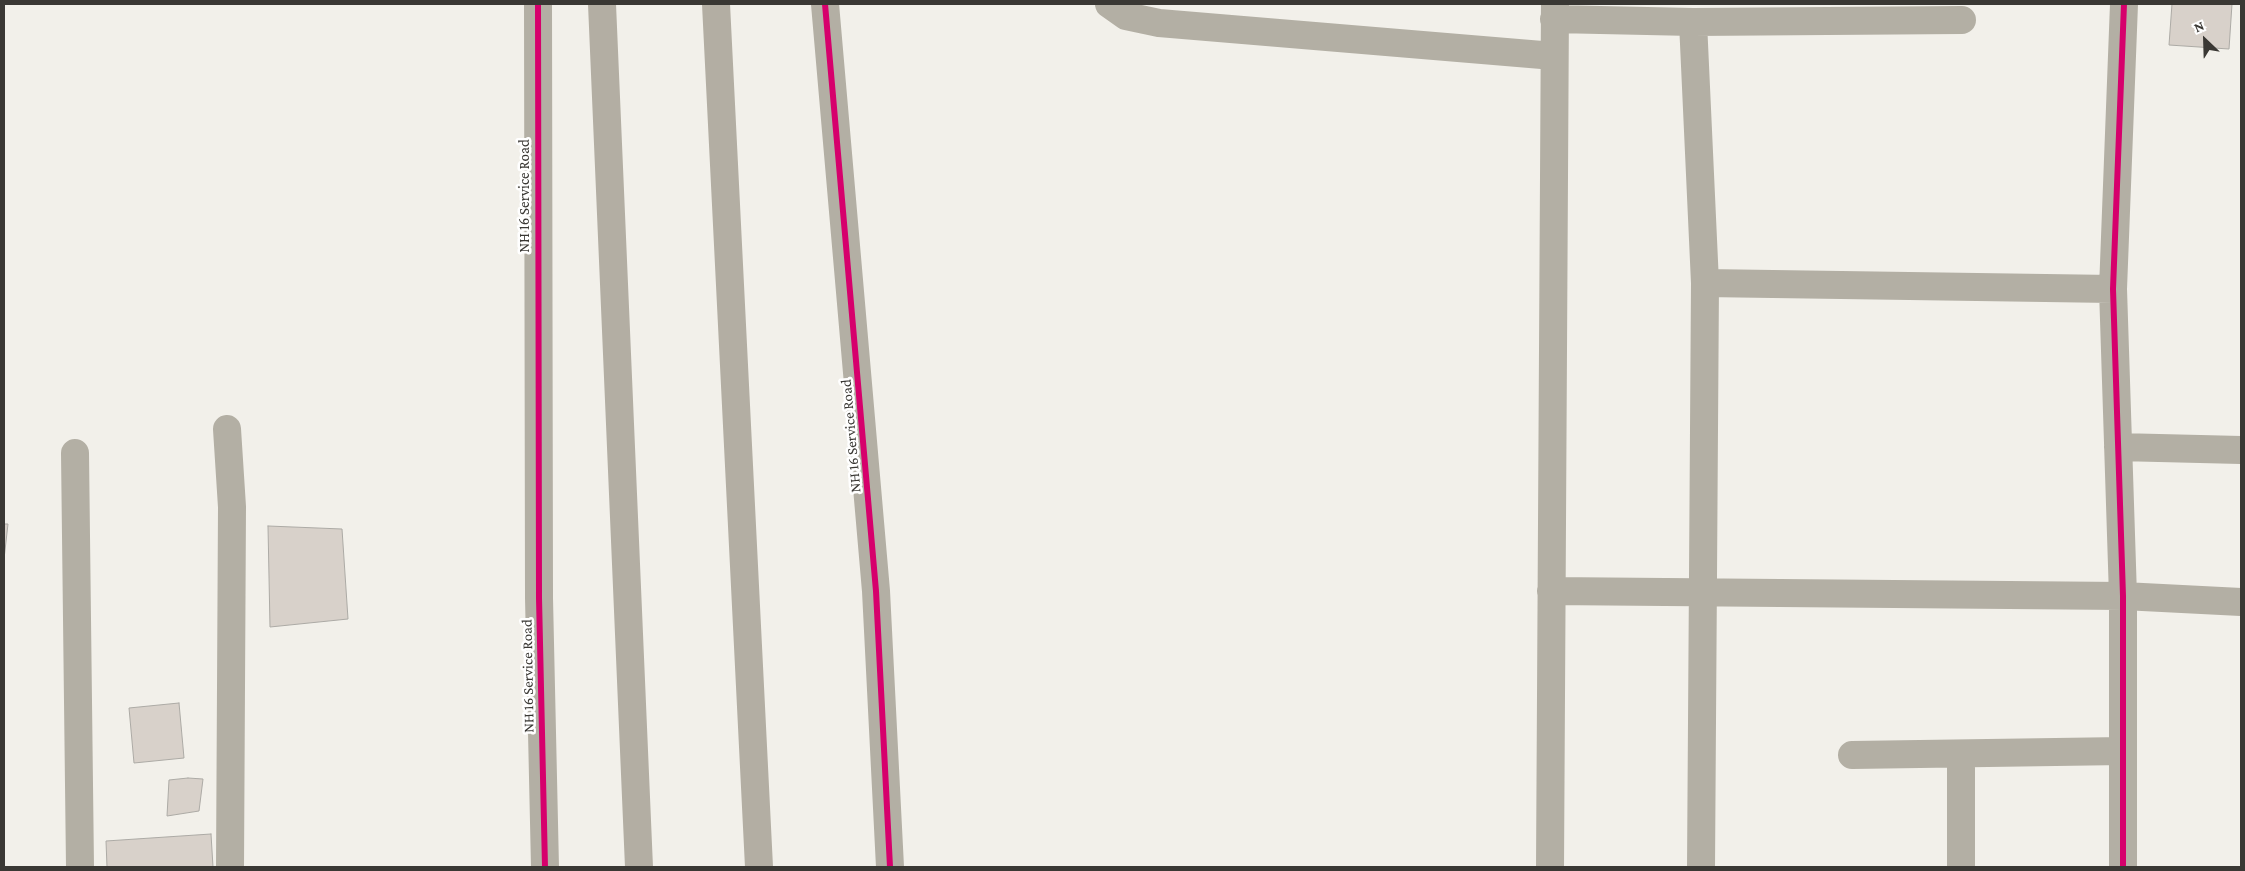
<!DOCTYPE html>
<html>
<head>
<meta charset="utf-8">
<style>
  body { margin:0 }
  #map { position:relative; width:2245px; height:871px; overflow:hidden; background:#f2f0ea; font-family:"Crimson Pro",serif }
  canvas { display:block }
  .frame { position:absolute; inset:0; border:5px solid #3a3834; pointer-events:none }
  .north { position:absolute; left:2180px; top:15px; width:50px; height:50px; -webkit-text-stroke:4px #fff; paint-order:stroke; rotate:336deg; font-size:14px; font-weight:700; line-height:20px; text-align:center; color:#3a3834 }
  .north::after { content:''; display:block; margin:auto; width:18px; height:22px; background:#3a3834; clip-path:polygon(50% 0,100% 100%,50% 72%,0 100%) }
</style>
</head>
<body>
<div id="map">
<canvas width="2245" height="871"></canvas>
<div class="frame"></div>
<div class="north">N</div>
</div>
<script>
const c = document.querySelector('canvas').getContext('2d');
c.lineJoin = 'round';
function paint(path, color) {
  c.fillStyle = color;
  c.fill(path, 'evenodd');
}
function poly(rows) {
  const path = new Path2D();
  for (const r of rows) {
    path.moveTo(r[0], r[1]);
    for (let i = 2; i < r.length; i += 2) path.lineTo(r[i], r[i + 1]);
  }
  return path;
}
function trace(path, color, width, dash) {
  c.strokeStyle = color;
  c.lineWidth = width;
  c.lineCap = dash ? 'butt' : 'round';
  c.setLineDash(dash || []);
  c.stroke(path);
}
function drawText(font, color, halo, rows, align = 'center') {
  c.font = font + ' "Crimson Pro",serif';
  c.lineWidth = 5;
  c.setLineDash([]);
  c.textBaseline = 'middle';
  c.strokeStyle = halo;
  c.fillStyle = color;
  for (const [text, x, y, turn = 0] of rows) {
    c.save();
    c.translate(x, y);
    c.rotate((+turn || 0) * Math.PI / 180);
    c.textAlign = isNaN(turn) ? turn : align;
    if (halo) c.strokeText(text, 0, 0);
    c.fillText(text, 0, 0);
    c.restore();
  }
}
const building = poly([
  [2172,4,2232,4,2229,49,2169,45,2172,4],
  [4,524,8,524,4,559,4,524],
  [268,526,342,529,348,619,270,627,268,526],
  [179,703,184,758,134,763,129,708,179,703],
  [188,778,203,779,199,811,167,816,169,780,188,778],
  [211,834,213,867,107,867,106,841,211,834]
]);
const minor = poly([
  [1109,4,1126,16,1159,23,1554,56],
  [1554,19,1693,22,1962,20],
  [1693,22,1705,283,1701,867],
  [1705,283,2113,289],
  [227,429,232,507,230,867],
  [2118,447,2241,450],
  [75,453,80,867],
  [1551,591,2123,596,2241,602],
  [1852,755,2123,751],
  [1550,867,1555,4],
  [1961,867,1961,754],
  [2123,867,2123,596,2113,289,2124,4]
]);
const tertiary = poly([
  [538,4,539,598,545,867],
  [825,4,876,591,890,867]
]);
const trunk = poly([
  [602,4,639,867],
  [716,4,759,867]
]);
const cycleway = poly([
  [538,4,539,598,545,867],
  [825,4,876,591,890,867],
  [2123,867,2123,596,2113,289,2124,4]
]);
const streetNames = [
  ["NH 16 Service Road",524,196,-90],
  ["NH 16 Service Road",851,436,-95],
  ["NH 16 Service Road",528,676,-91]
];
paint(building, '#d8d1ca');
trace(building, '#acaaa5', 1);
trace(minor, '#b3afa4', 28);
trace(tertiary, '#b3afa4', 28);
trace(trunk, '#b3aea3', 28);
trace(cycleway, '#d6006c', 6);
drawText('15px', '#3a3834', '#fff', streetNames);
</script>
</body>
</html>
